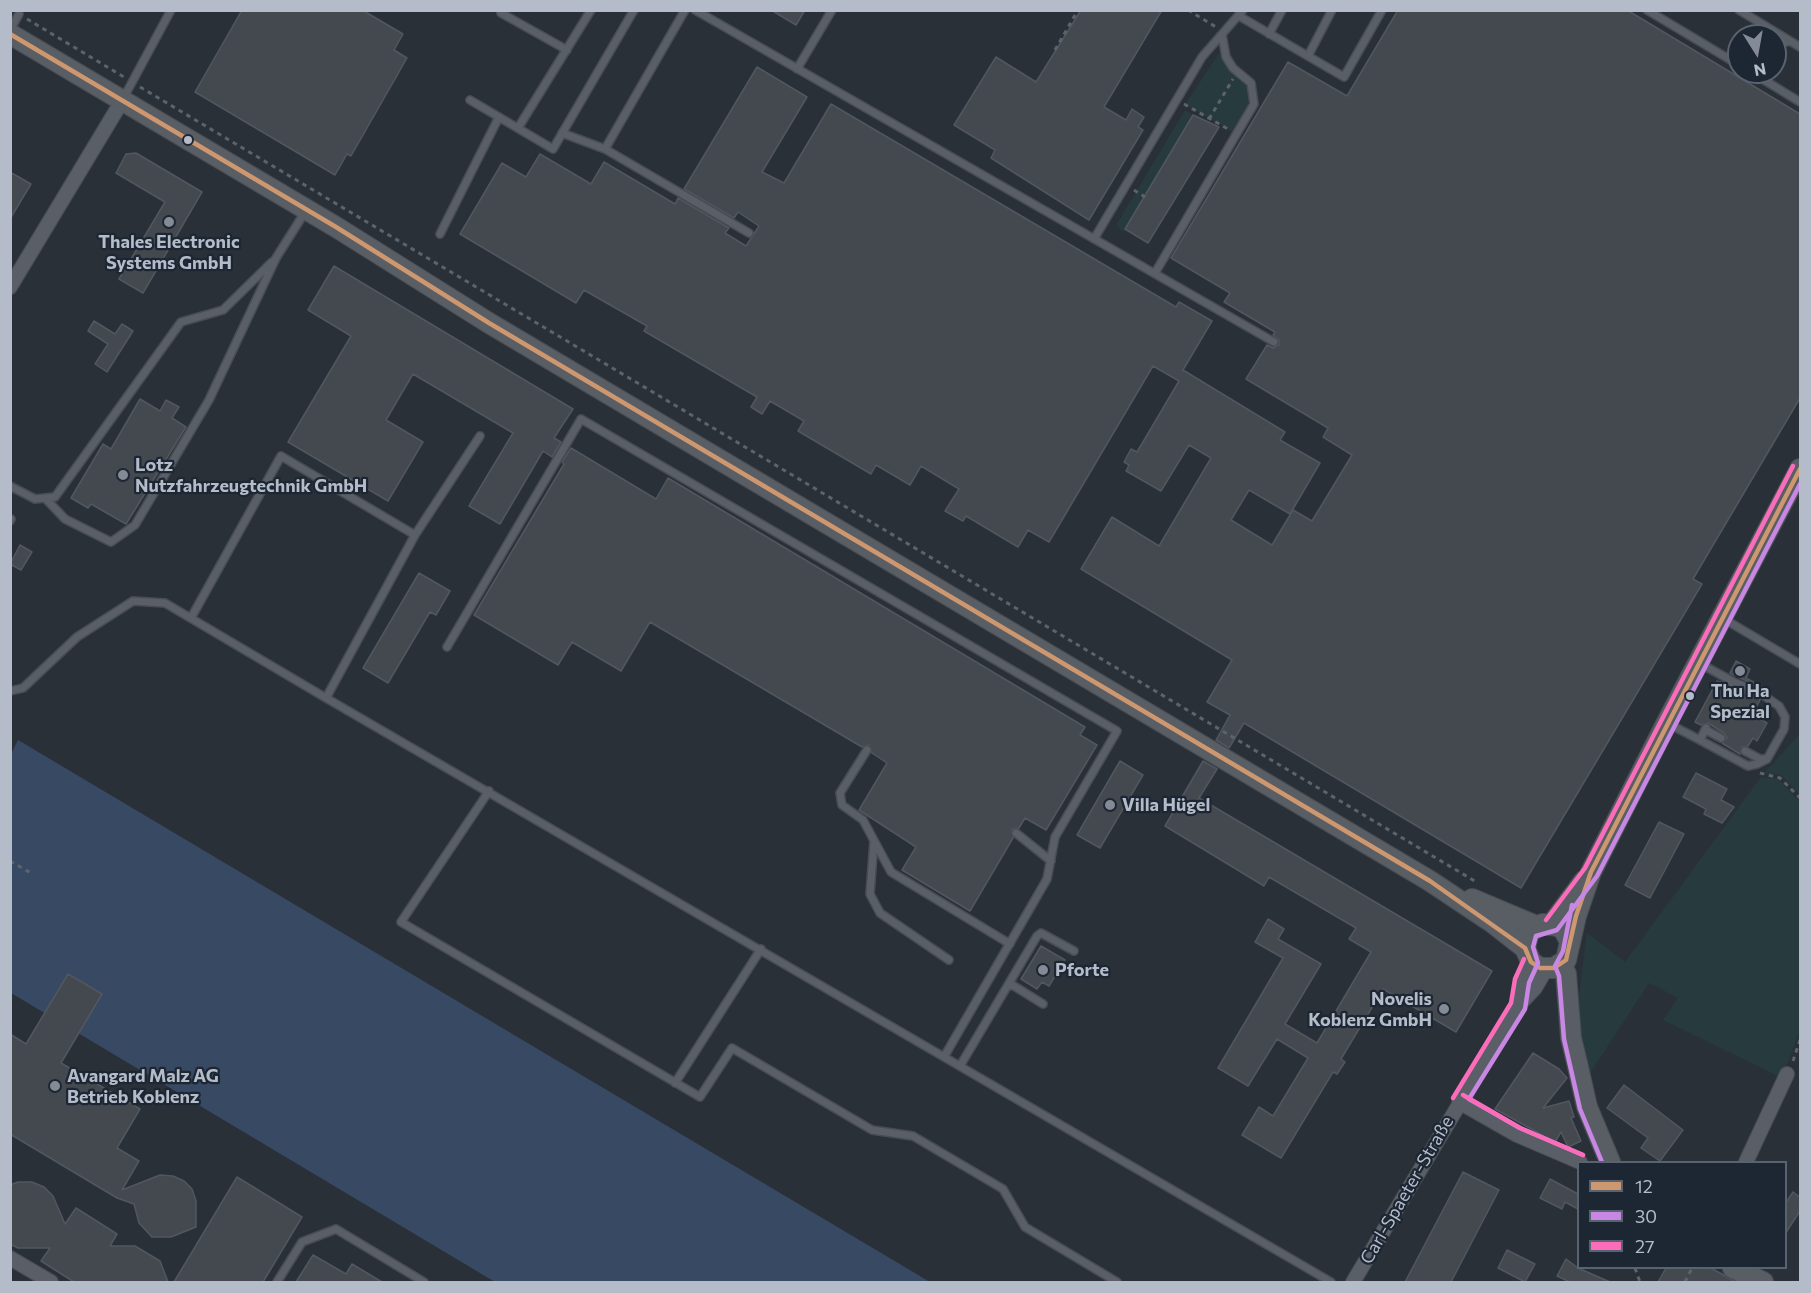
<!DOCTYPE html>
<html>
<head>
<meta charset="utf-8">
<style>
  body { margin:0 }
  #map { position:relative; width:1811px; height:1293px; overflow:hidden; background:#2a3038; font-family:Commissioner,sans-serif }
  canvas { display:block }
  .frame { position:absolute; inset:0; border:12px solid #b4bcc9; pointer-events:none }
  .legend { position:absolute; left:1577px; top:1161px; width:210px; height:108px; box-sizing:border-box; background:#1d2633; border:2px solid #59626f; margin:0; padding:8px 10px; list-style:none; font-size:18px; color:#b4bcc9 }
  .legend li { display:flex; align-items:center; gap:12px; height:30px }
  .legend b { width:30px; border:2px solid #59626f }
  .north { position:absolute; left:1727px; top:24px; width:60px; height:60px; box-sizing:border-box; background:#1d2633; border:2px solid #59626f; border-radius:50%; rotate:169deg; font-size:16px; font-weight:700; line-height:24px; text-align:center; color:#b4bcc9 }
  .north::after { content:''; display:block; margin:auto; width:21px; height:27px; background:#848b96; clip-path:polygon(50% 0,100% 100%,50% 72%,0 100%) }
</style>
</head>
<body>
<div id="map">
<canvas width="1811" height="1293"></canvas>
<div class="frame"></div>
<ul class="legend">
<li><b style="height:8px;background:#cd976f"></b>12</li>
<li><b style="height:8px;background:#c787e3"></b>30</li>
<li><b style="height:8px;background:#fb6dba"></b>27</li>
</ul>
<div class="north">N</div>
</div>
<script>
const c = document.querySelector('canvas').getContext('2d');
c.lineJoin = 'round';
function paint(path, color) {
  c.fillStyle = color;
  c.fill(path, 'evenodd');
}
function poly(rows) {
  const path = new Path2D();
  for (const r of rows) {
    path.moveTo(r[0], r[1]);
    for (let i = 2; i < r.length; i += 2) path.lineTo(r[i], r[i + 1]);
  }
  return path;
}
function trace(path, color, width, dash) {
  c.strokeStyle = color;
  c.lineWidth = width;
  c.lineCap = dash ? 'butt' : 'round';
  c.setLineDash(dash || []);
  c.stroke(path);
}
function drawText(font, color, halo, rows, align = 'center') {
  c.font = font + ' Commissioner,sans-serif';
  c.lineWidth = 4.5;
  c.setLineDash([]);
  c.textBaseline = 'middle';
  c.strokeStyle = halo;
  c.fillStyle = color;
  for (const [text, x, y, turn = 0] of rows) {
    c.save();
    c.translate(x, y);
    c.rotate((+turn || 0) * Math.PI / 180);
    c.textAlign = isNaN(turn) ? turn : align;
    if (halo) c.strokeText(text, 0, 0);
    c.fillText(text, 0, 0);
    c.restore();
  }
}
const green = poly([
  [1219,53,1232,73,1247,84,1249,90,1248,105,1233,132,1185,105],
  [1185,110,1193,115,1123,232,1118,228,1117,224],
  [1800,734,1800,795,1781,775,1764,773],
  [1761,777,1778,779,1800,802,1800,1030,1782,1078,1663,1020,1678,998,1649,983,1587,1078,1580,1048,1579,997,1587,933,1625,962]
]);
const water = poly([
  [18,740,536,1048,930,1282,495,1282,11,993,10,756]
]);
const building = poly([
  [242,10,362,10,403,34,394,50,407,58,351,156,347,154,335,175,195,92,242,10],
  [771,10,805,10,796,25,771,10],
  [1081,10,1162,10,1104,107,1126,120,1132,109,1144,117,1138,127,1143,130,1089,220,991,158,995,150,954,125,996,57,1036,82,1081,10],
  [1398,10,1627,10,1800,114,1800,398,1693,579,1702,584,1521,888,1244,723,1229,748,1216,740,1230,715,1207,702,1232,660,1081,569,1112,517,1159,546,1211,458,1189,445,1161,491,1126,471,1129,465,1124,462,1131,449,1137,452,1179,381,1153,366,1049,542,1028,530,1018,547,966,516,963,521,945,511,959,489,921,466,910,485,876,465,871,474,798,431,804,421,770,401,762,414,751,407,757,397,644,331,647,326,584,290,576,303,460,234,502,163,526,177,540,154,591,184,604,162,675,204,678,198,729,228,725,233,746,246,759,226,738,212,734,218,684,189,757,67,807,97,762,172,784,183,831,104,1176,307,1179,302,1212,321,1183,370,1285,432,1280,440,1320,463,1290,514,1249,490,1231,520,1272,545,1293,510,1312,521,1352,455,1323,437,1328,428,1246,379,1267,345,1273,348,1279,345,1279,340,1273,335,1275,332,1224,302,1230,293,1171,258,1288,62,1347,96,1398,10],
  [1193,115,1219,127,1148,243,1125,229,1193,115],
  [136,153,202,192,143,293,119,279,165,202,116,173,126,154,136,153],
  [10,172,31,184,10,219,10,172],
  [334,266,573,409,554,438,561,442,552,457,543,451,500,524,469,506,513,433,413,374,386,420,423,442,388,501,288,442,351,336,308,310,334,266],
  [94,321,115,334,122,324,133,331,107,372,95,364,108,344,88,331,94,321],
  [140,399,160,411,166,400,179,407,172,418,186,427,126,524,91,504,88,508,71,498,103,444,111,449,140,399],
  [571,448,656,499,668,478,1085,727,1080,735,1097,745,1046,830,1025,818,1019,828,1012,829,1013,838,970,911,902,870,916,847,859,810,887,763,872,753,869,745,862,747,650,622,621,671,572,642,558,665,474,615,564,464,562,462,571,448],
  [20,545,32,552,21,570,10,564,20,545],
  [419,573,450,591,436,615,430,612,388,683,363,668,419,573],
  [1736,661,1750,669,1746,678,1766,689,1758,692,1760,700,1752,715,1767,723,1757,741,1753,738,1748,746,1742,747,1740,754,1722,743,1727,738,1724,733,1708,723,1701,725,1695,722,1717,681,1725,683,1724,689,1727,693,1735,689,1748,694,1753,691,1751,683,1730,673,1736,661],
  [1120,761,1143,775,1100,848,1077,835,1120,761],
  [1203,761,1217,769,1199,798,1492,971,1456,1032,1383,989,1341,1059,1345,1062,1337,1074,1333,1072,1281,1158,1242,1135,1259,1107,1273,1116,1308,1058,1277,1039,1248,1086,1218,1068,1283,958,1255,942,1268,919,1284,929,1278,939,1321,964,1285,1024,1317,1043,1371,952,1349,939,1356,928,1269,877,1264,886,1165,826,1203,761],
  [1696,773,1727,789,1721,800,1734,807,1722,823,1704,814,1706,809,1683,797,1696,773],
  [1659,822,1684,834,1650,898,1625,885,1659,822],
  [1041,946,1065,960,1049,986,1042,982,1037,989,1021,979,1041,946],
  [68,974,102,994,61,1063,140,1109,117,1148,139,1161,122,1190,160,1175,173,1176,184,1181,192,1189,196,1201,196,1227,171,1237,152,1237,139,1223,134,1204,117,1198,10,1134,10,1034,26,1044,68,974],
  [1533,1053,1559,1069,1567,1078,1543,1108,1569,1101,1574,1117,1571,1118,1581,1141,1568,1147,1561,1132,1555,1142,1495,1109,1533,1053],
  [1624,1085,1683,1130,1660,1161,1641,1148,1648,1138,1607,1108,1624,1085],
  [1463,1172,1499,1190,1451,1282,1405,1282,1463,1172],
  [237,1177,302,1217,263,1282,174,1282,237,1177],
  [1550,1179,1578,1194,1578,1209,1565,1202,1562,1209,1540,1198,1550,1179],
  [18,1182,32,1182,44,1187,53,1196,65,1224,76,1208,117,1234,110,1246,135,1246,160,1261,168,1282,74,1282,41,1261,50,1248,18,1248,10,1244,10,1185,18,1182],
  [1793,1192,1800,1197,1800,1211,1785,1234,1785,1204,1793,1192],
  [1507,1250,1535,1264,1525,1282,1498,1268,1507,1250],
  [313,1255,346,1274,352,1264,382,1282,296,1282,313,1255],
  [1566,1259,1578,1268,1610,1282,1570,1282,1557,1276,1566,1259],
  [1666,1268,1711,1268,1736,1282,1658,1282,1666,1268]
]);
const path = poly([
  [1188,10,1216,27],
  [27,19,124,77],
  [1055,50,1078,10],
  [140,87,1478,883],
  [1184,104,1228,129],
  [1209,119,1233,79],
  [1134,190,1145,197],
  [1760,773,1780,778,1800,798],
  [10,861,31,873],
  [1793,1061,1800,1040],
  [1635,1268,1640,1282],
  [1685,1282,1692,1268]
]);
const lane = poly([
  [695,10,1274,342],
  [1647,10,1739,65],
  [1739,10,1800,47],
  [501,13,567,50],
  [1239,16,1344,77,1382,10],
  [10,30,19,14],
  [1269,34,1282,10],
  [1775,45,1790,41],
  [1308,56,1332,10],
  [797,69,832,10],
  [1751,72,1800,102],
  [123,99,171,10],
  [470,100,553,149,634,10],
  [518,128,591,10],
  [562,133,605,149,749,233],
  [605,149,685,10],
  [440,234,499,117],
  [1094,239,1202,57,1243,10],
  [1155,273,1254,104,1251,83,1233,68,1226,57,1222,35],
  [10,486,35,499,55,497,181,322,223,310,272,262],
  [45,498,65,519,111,542,135,525,209,400,276,258,305,212],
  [10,521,11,519],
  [415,535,480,436],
  [1724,619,1800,664],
  [447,647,581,419,1117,731,1055,837,1047,879,944,1057,1331,1282],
  [1699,663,1732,681,1729,688],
  [1731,681,1748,688],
  [10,691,23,688,77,637,133,601,165,603,326,698,415,535,281,456,191,618],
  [326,698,944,1057],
  [1669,724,1700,740,1706,728],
  [1706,730,1721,738],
  [1700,740,1748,766,1757,764,1767,759,1784,729,1785,717,1779,706,1763,695],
  [867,750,840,793,842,805,863,820,891,872,1010,944],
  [1745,751,1760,759,1767,759],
  [489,791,401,922,700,1097,732,1048,872,1130,913,1136,1003,1189,1025,1227,1117,1282],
  [1016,833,1051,861],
  [874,841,870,894,880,913,949,960],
  [1008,985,1037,936,1041,933,1074,951],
  [960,1066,1008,985,1014,986,1043,1004],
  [675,1083,761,949],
  [277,1282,302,1242,336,1229,424,1282]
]);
const street = poly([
  [10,287,122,101],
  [1518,1006,1522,981,1531,962],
  [1459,1102,1517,1135,1580,1162],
  [1746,1162,1787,1074],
  [10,1258,51,1282],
  [1353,1282,1518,1006,1535,988,1546,969]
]);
const secondary = poly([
  [10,34,336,227,489,323,1430,881,1493,923,1525,948],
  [1472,899,1536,926],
  [1552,924,1584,881],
  [1570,942,1564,930,1558,926,1543,924,1529,932,1525,948,1531,962,1540,968,1554,968,1566,960,1576,916,1591,872,1667,722,1800,469],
  [1562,965,1566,974,1571,1038,1578,1067,1587,1107,1610,1162],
  [1733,1268,1763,1282]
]);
const bus1 = poly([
  [10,34,336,227,489,323,1430,881,1525,948],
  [1525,948,1531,962,1540,968,1554,968,1566,960,1576,916,1591,872,1800,469]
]);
const bus2 = poly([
  [1572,905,1563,951,1555,966,1559,976,1564,1039,1580,1109,1602,1162],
  [1583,1155,1520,1128,1469,1099,1525,1009,1529,983,1538,963,1533,947,1536,936,1557,930,1597,876,1800,484]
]);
const bus3 = poly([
  [1546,920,1585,868,1793,466],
  [1463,1095,1520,1128,1583,1155],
  [1453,1098,1511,1003,1515,979,1524,959]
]);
const markers = [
  [188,140,5,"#b4bcc9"],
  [169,222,6,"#848b96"],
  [123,475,6,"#848b96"],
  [1740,671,6,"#848b96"],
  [1690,696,5,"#b4bcc9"],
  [1110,805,6,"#848b96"],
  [1043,970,6,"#848b96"],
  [1444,1009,6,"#848b96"],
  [55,1086,6,"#848b96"]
];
const poiNames = [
  ["Thales Electronic",169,242,"center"],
  ["Systems GmbH",169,263,"center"],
  ["Lotz",135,465],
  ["Nutzfahrzeugtechnik GmbH",135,486],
  ["Thu Ha",1740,691,"center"],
  ["Spezial",1740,712,"center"],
  ["Villa Hügel",1122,805],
  ["Pforte",1055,970],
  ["Novelis",1432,999,"right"],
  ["Koblenz GmbH",1432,1020,"right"],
  ["Avangard Malz AG",67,1076],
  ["Betrieb Koblenz",67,1097]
];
const streetNames = [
  ["Carl-Spaeter-Straße",1407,1190,-60]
];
paint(green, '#273a3e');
paint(water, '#384963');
paint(building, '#444950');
trace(building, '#52575f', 1.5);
trace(lane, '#484c53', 10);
trace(street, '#484c53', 16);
trace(secondary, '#484c53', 22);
trace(path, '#5d636a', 3, [4.5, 4.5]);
trace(lane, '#5a5e66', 7);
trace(street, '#5a5e66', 14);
trace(secondary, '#595d64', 20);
trace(bus1, '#cd976f', 4.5);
trace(bus2, '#c787e3', 4.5);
trace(bus3, '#fb6dba', 4.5);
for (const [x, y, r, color] of markers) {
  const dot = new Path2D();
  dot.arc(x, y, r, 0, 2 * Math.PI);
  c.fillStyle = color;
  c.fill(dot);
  trace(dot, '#1d2633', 2);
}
drawText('bold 18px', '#b4bcc9', '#1d2633', poiNames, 'left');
drawText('18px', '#b4bcc9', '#1d2633', streetNames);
</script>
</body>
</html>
